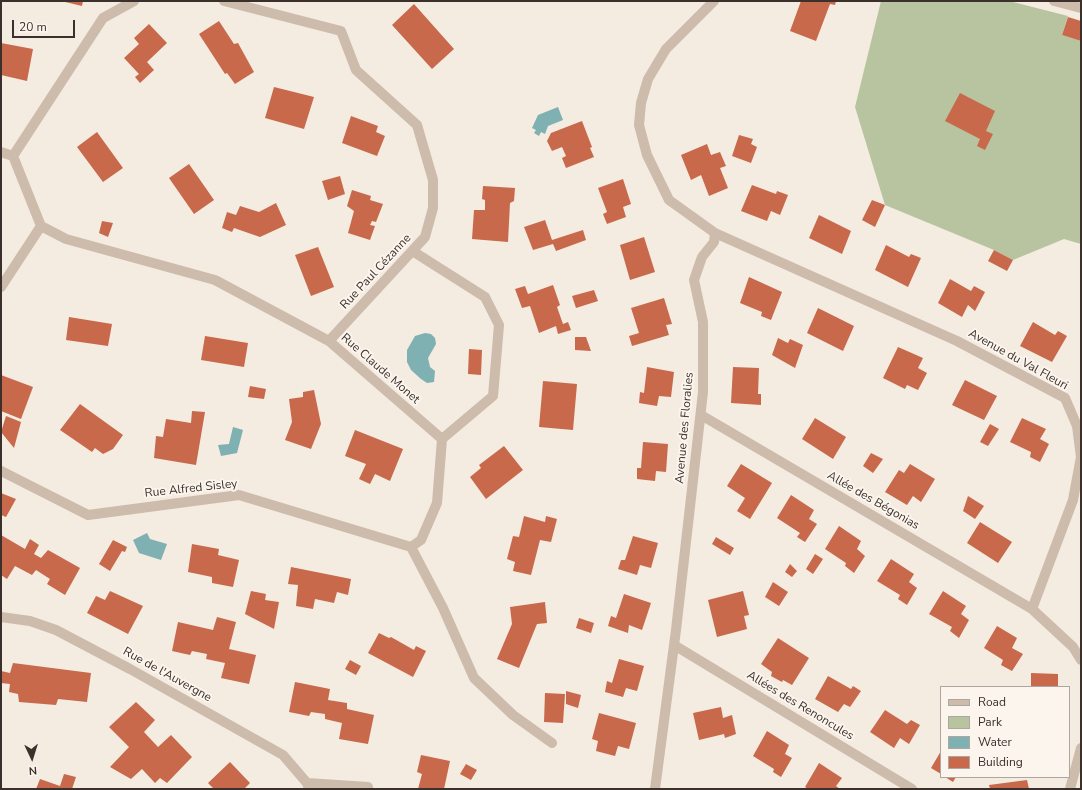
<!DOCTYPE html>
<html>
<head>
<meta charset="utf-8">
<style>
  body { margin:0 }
  #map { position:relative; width:1082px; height:790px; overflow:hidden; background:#f4ebe1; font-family:"Nunito Sans",sans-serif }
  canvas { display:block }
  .frame { position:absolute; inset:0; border:2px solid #3b302b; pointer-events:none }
  .legend { position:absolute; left:940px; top:686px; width:130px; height:92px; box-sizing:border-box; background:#fbf5ee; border:1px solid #aea6a0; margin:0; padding:5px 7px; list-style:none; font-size:12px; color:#3b302b }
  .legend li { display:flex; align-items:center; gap:8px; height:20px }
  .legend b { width:20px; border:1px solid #aea6a0 }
  .north { position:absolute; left:12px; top:738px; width:40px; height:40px; -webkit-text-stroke:3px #fbf5ee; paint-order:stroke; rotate:176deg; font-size:11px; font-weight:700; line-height:16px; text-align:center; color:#3b302b }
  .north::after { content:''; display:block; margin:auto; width:14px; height:18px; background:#3b302b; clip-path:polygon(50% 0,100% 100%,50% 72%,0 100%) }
  .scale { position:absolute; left:12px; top:20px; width:63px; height:18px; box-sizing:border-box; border:2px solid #3b302b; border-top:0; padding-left:5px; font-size:12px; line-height:14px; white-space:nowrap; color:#3b302b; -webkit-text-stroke:3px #fbf5ee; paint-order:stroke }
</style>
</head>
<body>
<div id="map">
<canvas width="1082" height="790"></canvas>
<div class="frame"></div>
<ul class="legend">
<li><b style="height:5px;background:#cdbbac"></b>Road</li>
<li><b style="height:11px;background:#b8c4a0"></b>Park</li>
<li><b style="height:11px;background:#7fb0b2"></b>Water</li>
<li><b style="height:11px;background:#c8694b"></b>Building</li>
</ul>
<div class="north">N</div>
<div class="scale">20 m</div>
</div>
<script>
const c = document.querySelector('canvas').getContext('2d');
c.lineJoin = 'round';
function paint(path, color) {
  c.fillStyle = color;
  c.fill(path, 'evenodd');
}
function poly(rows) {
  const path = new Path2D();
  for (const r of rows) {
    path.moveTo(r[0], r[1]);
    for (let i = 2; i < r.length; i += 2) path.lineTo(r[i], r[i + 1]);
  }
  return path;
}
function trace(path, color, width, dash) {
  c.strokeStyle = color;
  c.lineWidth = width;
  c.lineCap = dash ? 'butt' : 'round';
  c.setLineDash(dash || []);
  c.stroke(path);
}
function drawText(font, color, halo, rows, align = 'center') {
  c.font = font + ' "Nunito Sans",sans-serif';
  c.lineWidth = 4;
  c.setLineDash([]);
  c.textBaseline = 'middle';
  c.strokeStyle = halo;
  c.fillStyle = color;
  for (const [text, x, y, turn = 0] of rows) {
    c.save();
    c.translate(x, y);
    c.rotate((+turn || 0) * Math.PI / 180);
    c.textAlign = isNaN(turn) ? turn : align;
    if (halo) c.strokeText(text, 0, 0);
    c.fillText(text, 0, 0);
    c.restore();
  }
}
const green = poly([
  [881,1,1009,1,1068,16,1062,35,1081,41,1081,244,1064,239,1013,260,994,250,885,205,855,107]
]);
const water = poly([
  [558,107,563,120,548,126,545,134,541,132,539,136,534,133,536,130,532,128,538,115],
  [425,333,431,334,435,338,436,344,428,358,430,367,435,371,434,382,427,383,421,379,411,370,407,362,407,350,415,336],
  [233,427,243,430,237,453,221,456,218,445,229,444],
  [147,533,150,539,167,544,161,560,139,553,133,540]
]);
const building = poly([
  [61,1,83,1,82,6],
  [801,1,836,1,835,5,830,4,816,41,790,31],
  [414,4,454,49,432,69,392,25],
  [1068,17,1081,21,1081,41,1062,35],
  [219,21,234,44,238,43,254,72,235,84,227,73,225,74,199,34],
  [149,24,167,43,147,62,154,70,140,83,135,77,139,74,124,58,139,44,134,38],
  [1,43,33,49,27,81,1,75],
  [274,87,314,97,304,129,265,118],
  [960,93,995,111,986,131,993,134,985,150,977,146,980,139,945,121],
  [351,116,378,126,376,132,385,136,377,156,342,143],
  [582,121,592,147,590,148,594,157,566,168,562,158,566,156,562,147,552,151,547,141,551,133],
  [97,132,123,168,103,182,77,147],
  [739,135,753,139,751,144,757,147,751,163,732,156],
  [707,144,711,155,720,152,726,166,720,168,728,188,709,196,701,175,691,180,681,155],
  [189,164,214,200,194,214,169,178],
  [340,176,345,194,328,200,322,181],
  [623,179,631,204,623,207,626,217,607,224,603,214,607,212,598,188],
  [752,185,776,194,777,191,788,195,780,215,771,211,767,221,741,211],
  [483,186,515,188,514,201,510,203,508,242,472,239,474,210,485,210,485,200,482,199],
  [352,190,371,196,370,200,383,204,376,222,372,221,370,225,375,226,370,240,348,233,354,211,347,206],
  [872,200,885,205,875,227,862,220],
  [276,203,286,225,260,237,234,228,232,232,222,228,227,212,236,215,240,206,259,212],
  [819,215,851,231,842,254,809,238],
  [545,220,552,240,583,230,586,240,556,251,553,244,533,250,524,227],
  [102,221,113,223,108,237,99,233],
  [644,237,655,272,630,280,620,245],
  [886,245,909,257,911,254,921,258,908,287,875,270],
  [318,247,334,287,311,296,295,255],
  [994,250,1013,260,1007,271,988,261],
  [749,277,782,292,771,320,761,316,762,312,740,303],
  [950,279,971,291,974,286,985,292,975,311,968,305,962,317,938,303],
  [553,285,560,305,557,307,563,324,568,322,571,330,558,334,556,326,539,333,530,306,522,308,515,289,525,286,528,294],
  [594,290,598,301,576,308,572,296],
  [664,298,672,324,666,325,669,335,632,346,629,336,639,333,631,308],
  [818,308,854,326,843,351,807,333],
  [69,317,112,324,108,346,66,340],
  [1033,322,1055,335,1058,331,1067,336,1052,362,1020,346],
  [205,336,248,343,244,367,201,360],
  [575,337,586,337,591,351,575,350],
  [778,338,788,343,790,339,803,345,795,368,772,355],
  [898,347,923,358,918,368,927,373,918,390,907,385,905,389,883,378],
  [469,349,482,350,481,375,468,374],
  [647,367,674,372,671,397,659,396,657,406,639,403,640,392,644,393],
  [733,367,759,368,758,394,761,394,761,405,731,403],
  [1,375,33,387,21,419,1,411],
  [965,380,997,396,984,420,952,405],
  [543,381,577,384,573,430,539,427],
  [250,386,266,389,264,399,248,397],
  [314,390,321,424,311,449,285,440,292,422,289,399,303,397,303,392],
  [80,404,123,435,113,449,103,454,95,448,92,452,60,430],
  [192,411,205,412,196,465,154,458,156,436,163,437,166,419,191,423],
  [6,416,21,422,14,448,1,432],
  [815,418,846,437,833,459,802,439],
  [1022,418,1046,429,1040,439,1049,444,1040,462,1030,457,1031,452,1010,442],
  [990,424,999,429,988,446,980,442],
  [355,430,403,449,390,481,375,474,370,484,359,479,366,464,345,456],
  [643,442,668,444,666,472,656,471,655,481,637,479,637,468,641,468],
  [504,446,523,470,486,499,470,477,481,468,479,465],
  [871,453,883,459,873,473,863,466],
  [741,464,772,483,750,519,737,511,745,498,727,486],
  [910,464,935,479,921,502,913,496,907,505,885,492,899,470,904,473],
  [1,493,16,499,6,517,1,515],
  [791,495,814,510,809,519,817,524,805,542,797,537,800,533,777,518],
  [968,496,984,506,975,519,963,511],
  [524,516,545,522,546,516,557,519,551,542,540,540,531,575,513,571,515,562,507,559,513,536,519,537],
  [980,522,1012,542,998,563,967,543],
  [839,526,861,541,857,549,865,556,854,573,845,566,846,563,825,549],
  [1,535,25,549,30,539,39,545,34,554,41,558,48,550,80,568,65,595,47,584,50,579,36,570,32,575,15,566,7,579,1,575],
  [633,536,658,543,651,568,640,565,637,575,618,569,621,560,625,560],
  [716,537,734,548,730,555,712,544],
  [113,540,127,547,125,552,122,551,110,571,99,564],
  [192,544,219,549,218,555,239,560,233,587,212,583,212,577,188,572],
  [815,554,823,559,813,574,806,569],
  [891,559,914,574,909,582,917,588,907,605,898,599,900,595,877,581],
  [790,564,797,571,792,577,785,572],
  [291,567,351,579,348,595,337,592,334,603,315,599,313,609,296,606,298,585,288,584],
  [773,582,788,592,779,606,765,597],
  [110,591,143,606,128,634,87,613,96,596,105,600],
  [251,591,266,594,265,600,279,602,274,629,245,614],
  [743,591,749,615,744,616,747,629,717,637,708,600],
  [943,591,966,606,961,614,969,620,959,638,950,631,952,627,929,614],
  [624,594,651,603,642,630,629,625,628,633,608,626,611,616,616,618],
  [545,602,547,623,537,624,519,668,497,659,512,624,510,607],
  [217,617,236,622,229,649,256,655,249,684,221,678,225,663,206,659,207,654,192,651,190,655,172,651,178,622,213,630],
  [579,618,594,623,591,633,576,628],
  [997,626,1017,638,1012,648,1023,654,1012,671,1001,665,1003,660,984,648],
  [379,633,389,638,391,637,414,650,416,646,426,651,413,677,368,653],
  [778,638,809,658,792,685,783,680,782,682,771,676,772,672,761,664],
  [619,659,644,666,637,691,626,688,623,697,605,692,607,681,612,683],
  [350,660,361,666,356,675,345,669],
  [13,663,91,673,87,702,58,699,56,705,19,702,18,694,9,692,10,684,1,683,1,671,10,673],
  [1031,673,1058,674,1058,687,1031,687],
  [828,676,851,689,853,686,861,691,850,707,844,704,838,712,815,699],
  [295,682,330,689,328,700,347,703,347,709,374,715,368,744,339,739,342,723,325,719,325,714,311,712,309,716,289,712],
  [566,691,581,695,578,708,566,704],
  [545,693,565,694,563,723,544,722],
  [136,702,155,720,144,732,158,747,171,735,192,757,167,783,160,778,155,783,142,769,131,779,110,767,129,747,109,727],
  [721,707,723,718,732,715,736,734,725,738,724,734,699,740,693,713],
  [885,710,907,724,911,720,920,725,909,744,900,738,894,748,870,732],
  [599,713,636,723,629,749,618,746,615,756,596,751,598,741,592,739],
  [767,731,789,745,785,754,792,758,781,777,773,772,774,769,753,756],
  [941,751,941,774,931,768],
  [421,755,450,761,444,789,418,789,422,774,417,772],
  [230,762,250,783,244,789,214,789,208,783],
  [819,763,842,778,836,786,840,789,808,789,805,787],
  [466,764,477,770,471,780,460,774],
  [64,774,76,777,72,789,36,789,40,779,60,786],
  [945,777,956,777,953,782],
  [1027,780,1029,789,990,789,989,785]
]);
const service = poly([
  [1054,1,1081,8],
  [414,252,485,297,499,325,493,396,442,439]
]);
const minor = poly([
  [224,1,341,31,356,70,417,125,433,180,433,208,425,237,329,341],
  [714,1,666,49,648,79,641,103,639,125,647,155,669,200,715,233,957,341,1065,398,1077,426,1081,457,1073,500,1032,609],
  [1,152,13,156,41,226,66,239,215,280,329,341,442,439,437,503,421,540,411,547],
  [13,156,103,18,134,1],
  [1,287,41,226],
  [701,415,1032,609,1073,647,1081,660],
  [1,471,88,515,239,495,411,547],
  [411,547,443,608,474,678,513,715,552,743],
  [1,617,30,621,56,630,130,669,283,755,307,783,309,789],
  [674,645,912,789],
  [307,783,368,787],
  [655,789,676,630,703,392,703,322,694,280,702,257,714,242,715,233],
  [1070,789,1081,748]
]);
const streetNames = [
  ["Rue Paul Cézanne",376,272,-47],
  ["Avenue du Val Fleuri",1018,360,29],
  ["Rue Claude Monet",380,369,41],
  ["Avenue des Floralies",685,428,-85],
  ["Rue Alfred Sisley",191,489,-6],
  ["Allée des Bégonias",873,501,30],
  ["Rue de l'Auvergne",167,675,29],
  ["Allées des Renoncules",800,706,31]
];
paint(green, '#b8c4a0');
paint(water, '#7fb0b2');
paint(building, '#c8694b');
trace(service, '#cdbbac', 10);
trace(minor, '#cdbbac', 10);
drawText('12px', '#3b302b', '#fbf5ee', streetNames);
</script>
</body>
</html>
